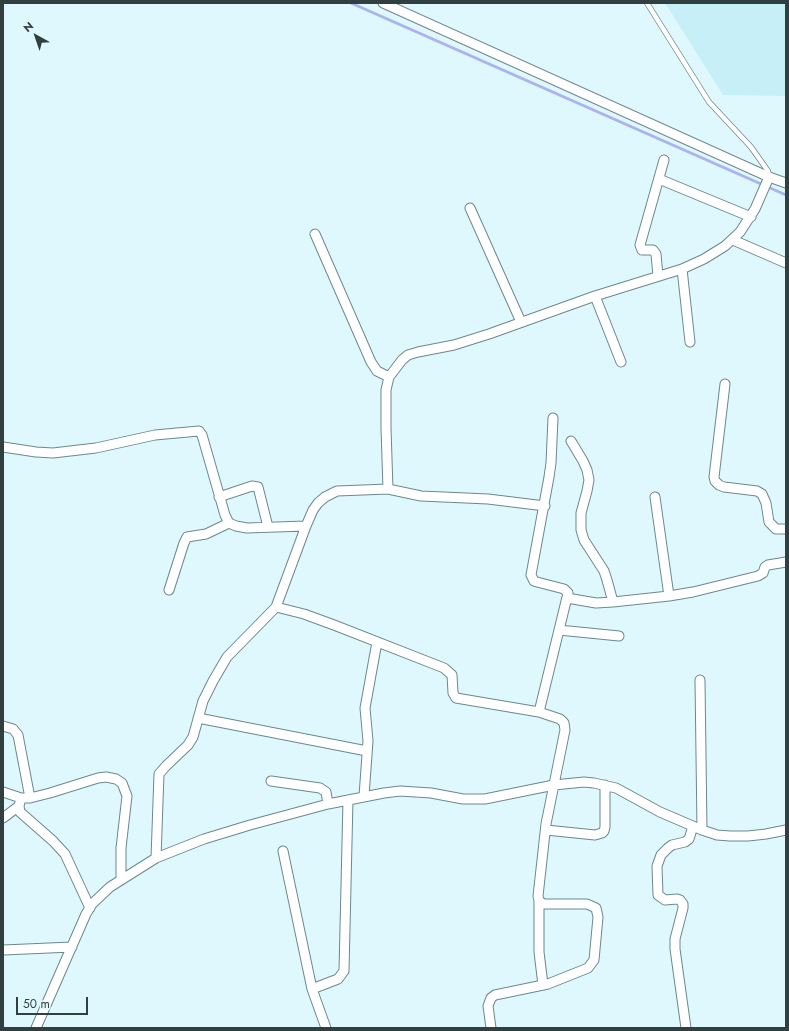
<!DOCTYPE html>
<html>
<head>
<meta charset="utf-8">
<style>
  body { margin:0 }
  #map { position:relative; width:789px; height:1031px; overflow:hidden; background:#dff8fd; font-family:Jost,sans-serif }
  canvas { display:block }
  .frame { position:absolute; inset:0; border:4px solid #323f41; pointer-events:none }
  .north { position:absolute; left:16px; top:16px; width:40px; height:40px; -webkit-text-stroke:3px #dff8fd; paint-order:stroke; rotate:320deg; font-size:11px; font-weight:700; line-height:16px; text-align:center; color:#323f41 }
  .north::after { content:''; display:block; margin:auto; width:14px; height:18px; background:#323f41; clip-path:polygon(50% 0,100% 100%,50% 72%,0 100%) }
  .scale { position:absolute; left:16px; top:997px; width:72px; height:18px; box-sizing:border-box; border:2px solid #323f41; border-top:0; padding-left:5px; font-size:12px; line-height:14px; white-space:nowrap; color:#323f41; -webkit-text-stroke:3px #dff8fd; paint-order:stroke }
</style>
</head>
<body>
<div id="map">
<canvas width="789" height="1031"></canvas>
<div class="frame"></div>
<div class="north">N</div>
<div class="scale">50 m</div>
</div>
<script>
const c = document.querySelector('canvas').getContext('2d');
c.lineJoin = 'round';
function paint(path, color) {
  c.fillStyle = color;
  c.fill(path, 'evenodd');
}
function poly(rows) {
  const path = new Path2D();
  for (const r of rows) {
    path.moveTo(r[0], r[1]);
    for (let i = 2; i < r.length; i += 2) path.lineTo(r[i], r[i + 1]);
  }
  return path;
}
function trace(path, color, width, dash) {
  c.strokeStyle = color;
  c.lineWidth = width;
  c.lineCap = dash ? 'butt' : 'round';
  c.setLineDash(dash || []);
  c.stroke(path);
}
const built = poly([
  [665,3,786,3,786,96,723,95]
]);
const stream = poly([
  [351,3,786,195]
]);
const lane = poly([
  [647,3,709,102,751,147,768,171,769,177]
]);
const street = poly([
  [383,3,769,177,786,183],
  [659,179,751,217],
  [470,208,521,322],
  [315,234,371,362,377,371,389,377],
  [733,240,786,263],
  [682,269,690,342],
  [658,276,656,254,653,250,642,250,640,245,664,160],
  [595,296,621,362],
  [725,384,714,477,715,481,719,485,724,487,757,491,762,494,766,503,769,522,776,529,786,529],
  [571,441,583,461,587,470,589,480,587,491,581,513,581,530,584,540,604,571,607,580,613,602],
  [3,447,36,452,53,453,96,448,155,435,199,431,202,435,225,515,229,523,236,526,247,528,306,526],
  [388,489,421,496,488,499,545,506],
  [219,497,252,486,258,487,268,527],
  [655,497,669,596],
  [169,590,184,543,187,537,206,534,229,523],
  [567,598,596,603,613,602,669,596,693,592,758,576,763,573,765,567,768,565,786,562],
  [276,607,304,614,334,625,444,668,452,675,453,693,456,698,539,712],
  [559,630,619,636],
  [700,680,702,830],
  [198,718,367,751],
  [3,726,13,729,18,735,30,798],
  [271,781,320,788,326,792,328,804],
  [3,792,21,798,30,798,50,793,98,778,106,777,116,779,122,783,127,796,121,848,121,880],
  [364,796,368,741,365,708,377,642],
  [21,798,19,806,20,812,53,841,65,854,90,908],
  [3,818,19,806],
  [546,830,595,835,602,833,604,831,605,827,605,785],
  [283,851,312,989,326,1028],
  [156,858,159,774,166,766,188,745,193,737,203,701,213,681,227,657,276,607,306,526,313,510,318,503,325,497,337,491,388,489,386,428,386,390,389,377,402,360,408,355,418,352,454,345,489,334,595,296,682,269,704,259,725,246,740,232,755,209,769,177],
  [539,901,539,952,543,985],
  [3,950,72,947],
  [312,989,338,979,344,971,348,800],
  [36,1028,86,914,92,904,110,887,156,858,204,839,250,825,328,804,384,793,400,791,431,793,463,799,485,799,554,785,584,782,594,783,616,788,660,812,702,830,717,835,730,836,748,836,766,834,786,830],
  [491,1028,488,1006,491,998,495,995,548,984,588,968,594,960,598,917,596,908,587,904,544,904,539,901,538,896,546,824,565,730,564,723,560,719,539,712,568,593,564,589,537,582,534,581,531,575,549,477,551,463,553,418],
  [686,1028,675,949,675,939,683,908,683,904,680,900,677,899,665,900,658,895,657,866,661,855,668,848,672,845,685,842,689,839,693,826]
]);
paint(built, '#c7eff8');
trace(stream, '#abb3ef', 3);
trace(lane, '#6c888e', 6);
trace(street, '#6c888e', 11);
trace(lane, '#fff', 4.5);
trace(street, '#fff', 9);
</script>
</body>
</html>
